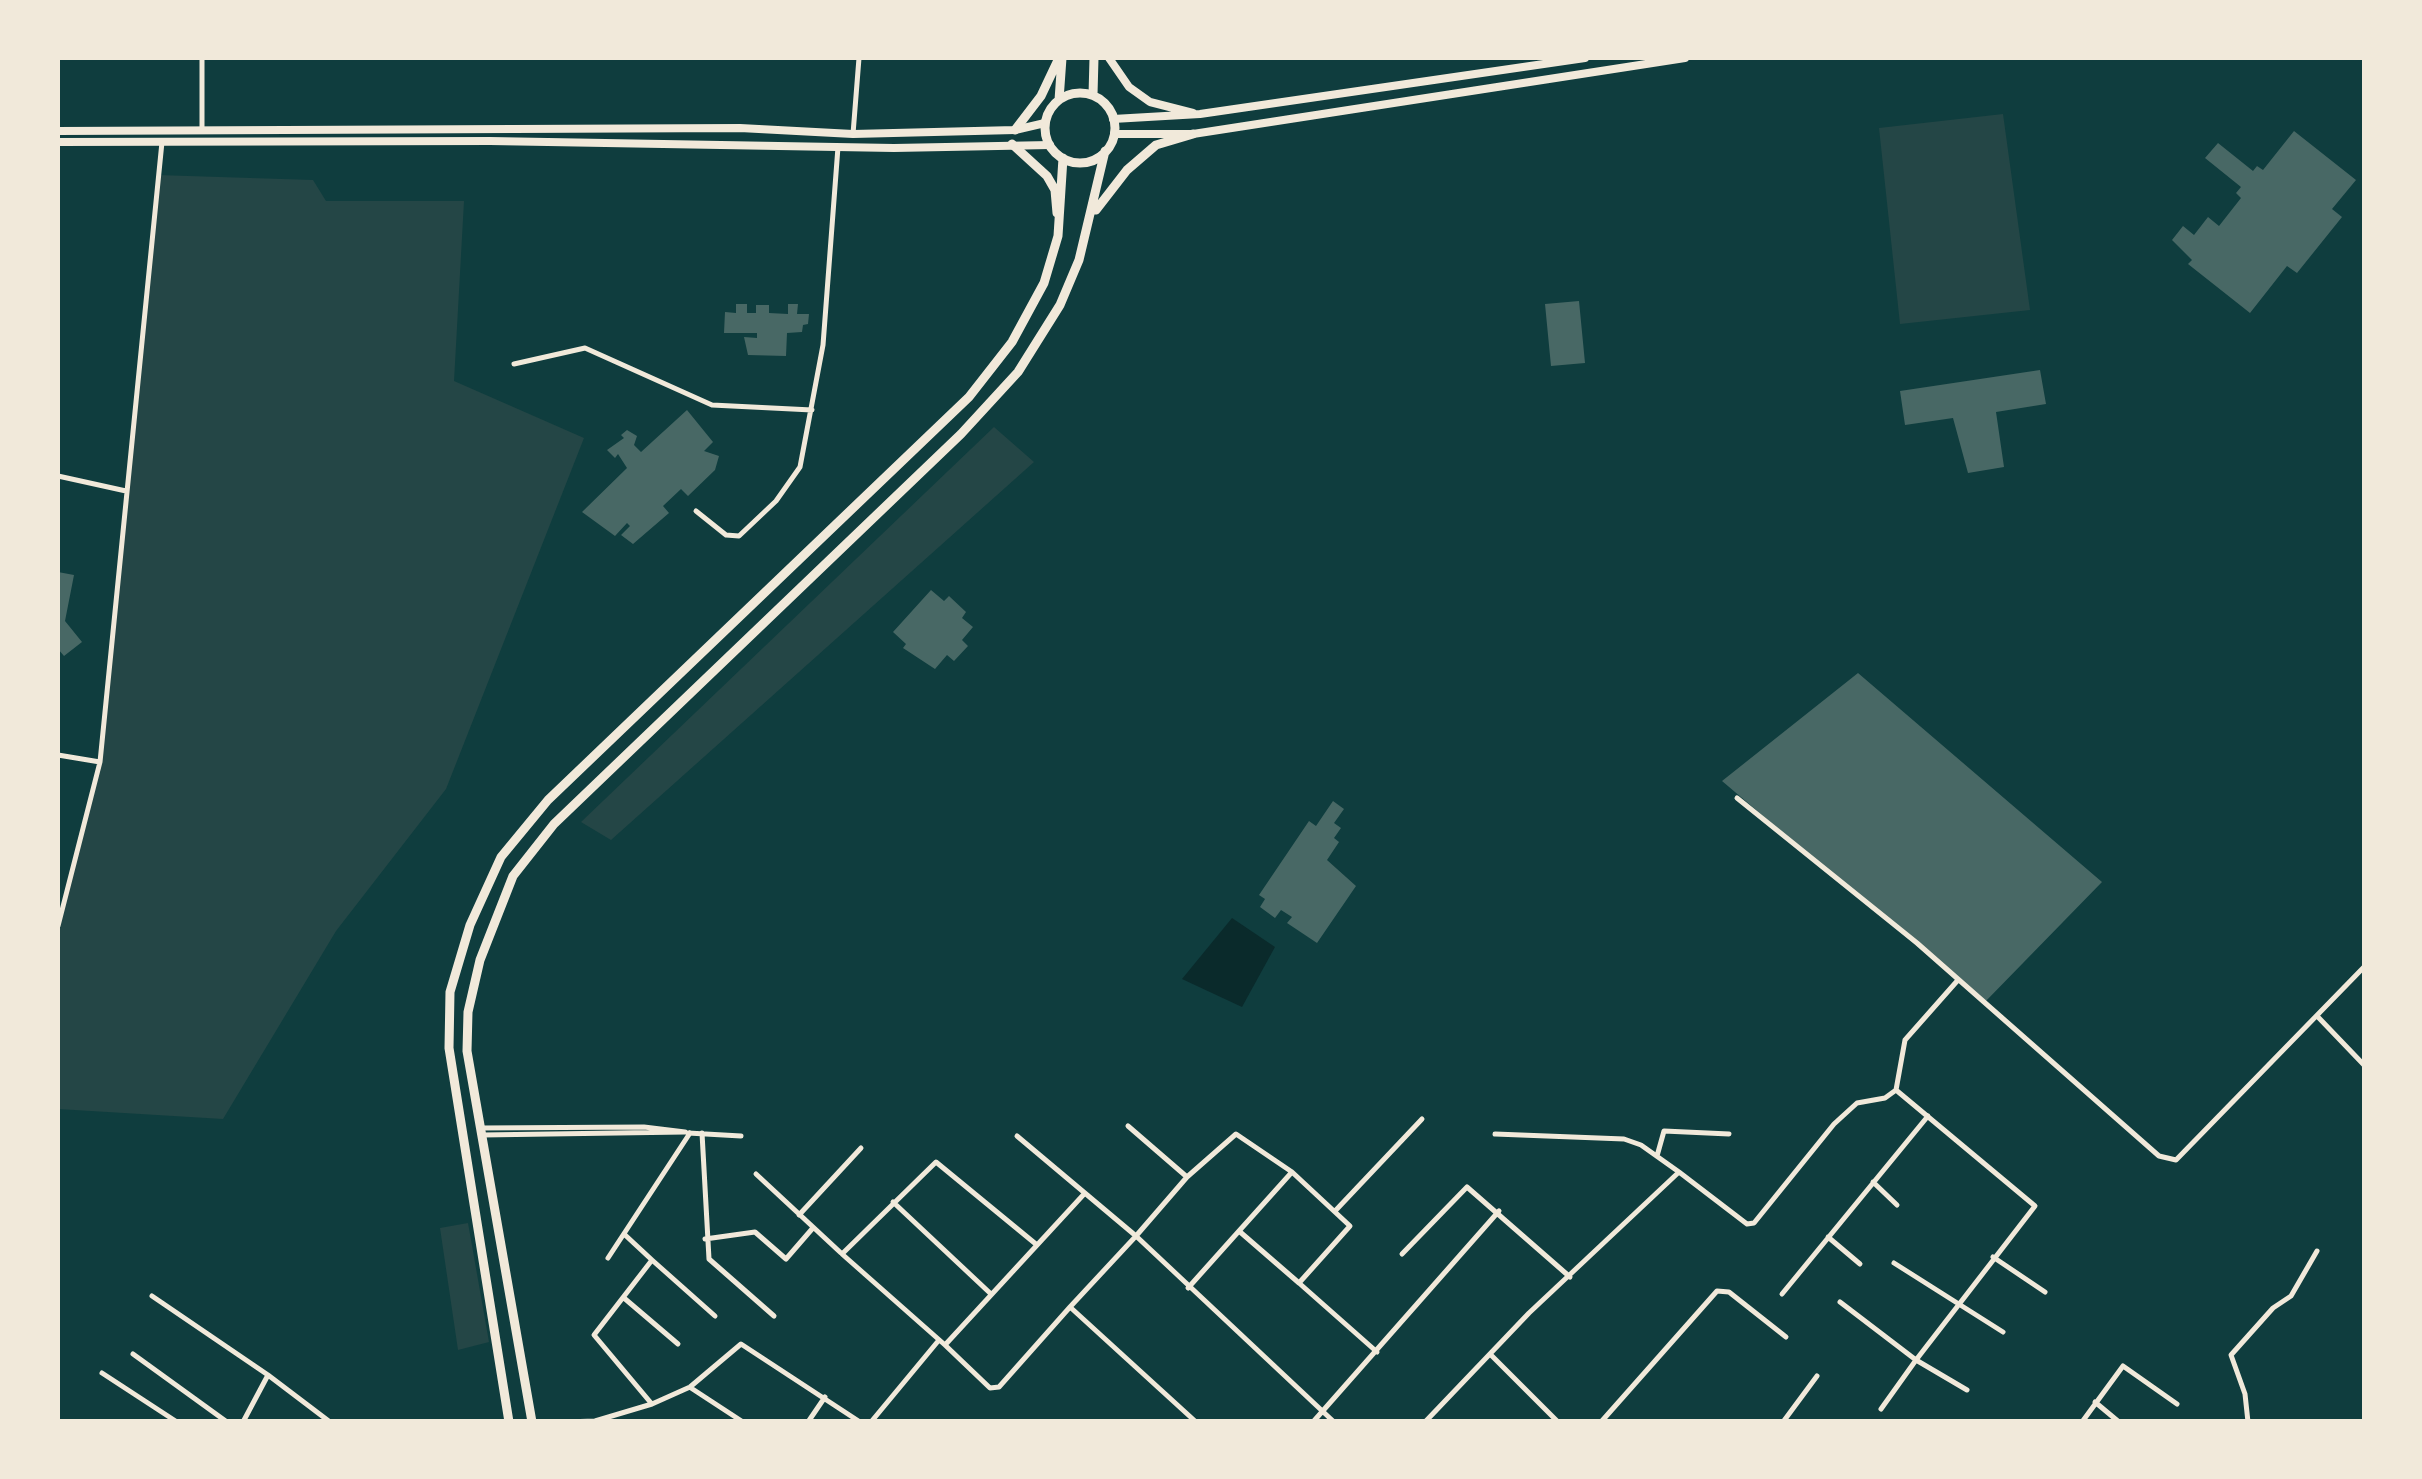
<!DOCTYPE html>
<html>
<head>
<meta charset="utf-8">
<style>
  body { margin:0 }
  #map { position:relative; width:2422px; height:1479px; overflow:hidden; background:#0f3d3e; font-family:"Crimson Pro",serif }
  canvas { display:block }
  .frame { position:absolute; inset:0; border:60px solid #f1e9da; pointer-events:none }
</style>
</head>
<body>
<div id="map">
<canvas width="2422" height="1479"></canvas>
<div class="frame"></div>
</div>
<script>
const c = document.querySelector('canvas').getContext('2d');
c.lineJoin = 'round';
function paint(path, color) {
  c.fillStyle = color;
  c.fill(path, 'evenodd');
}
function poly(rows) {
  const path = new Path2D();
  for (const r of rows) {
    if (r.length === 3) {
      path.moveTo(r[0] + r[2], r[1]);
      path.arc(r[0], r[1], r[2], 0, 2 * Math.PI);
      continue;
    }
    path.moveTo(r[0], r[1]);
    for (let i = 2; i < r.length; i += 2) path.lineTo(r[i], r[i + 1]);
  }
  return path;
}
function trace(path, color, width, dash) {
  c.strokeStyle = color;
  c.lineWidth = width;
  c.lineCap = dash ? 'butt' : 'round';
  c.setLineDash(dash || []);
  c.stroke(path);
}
const green = poly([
  [2003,114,2030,310,1900,324,1879,128],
  [157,175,313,180,326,201,464,201,454,381,584,438,446,789,336,931,223,1119,58,1109,58,926,100,762],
  [994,427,1034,462,611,840,581,822],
  [468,1223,489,1342,458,1350,440,1228]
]);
const water = poly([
  [1232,918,1275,947,1242,1007,1182,979]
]);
const building = poly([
  [2294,131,2356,180,2332,209,2342,217,2297,273,2287,266,2250,313,2188,264,2192,260,2172,240,2183,226,2194,235,2208,217,2219,226,2241,198,2236,193,2241,187,2205,158,2218,143,2253,171,2257,166,2263,170],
  [1579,301,1585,363,1551,366,1545,304],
  [736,304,747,304,747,313,756,313,756,305,769,305,769,313,788,314,788,304,798,304,797,314,809,314,808,324,803,325,802,332,787,333,786,356,748,355,744,337,757,338,757,333,724,333,725,312,736,313],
  [2040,370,2046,404,1996,412,2004,467,1968,473,1953,418,1905,425,1900,391],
  [687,410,713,442,704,451,719,456,715,470,688,496,681,489,663,506,669,513,633,544,621,535,630,526,627,523,615,536,582,512,627,468,618,454,615,458,607,450,624,438,621,435,627,430,637,436,634,445,641,452],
  [58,572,74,575,65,621,82,642,64,656,58,649],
  [931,590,944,601,949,596,966,612,962,618,973,627,962,640,968,646,954,661,947,655,935,669,903,648,906,644,893,632],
  [1858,673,2102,882,1984,1003,1722,781],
  [1333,801,1344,809,1334,823,1341,828,1334,838,1339,842,1327,860,1356,886,1317,943,1287,923,1292,917,1281,910,1275,918,1260,907,1265,899,1259,895,1309,821,1316,826]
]);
const minor = poly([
  [202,58,202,129],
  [853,134,859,58],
  [514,364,585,348,712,405,812,410],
  [58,476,126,491],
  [696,511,726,535,739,536,776,501,800,467,823,345,838,147],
  [58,755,100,762],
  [1737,798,1917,943,2159,1156,2176,1160,2364,967],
  [58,926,100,762,162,142],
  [2318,1017,2364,1065],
  [1128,1126,1187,1177],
  [481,1128,644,1127,685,1132,482,1135],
  [688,1133,741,1136],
  [702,1133,709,1259,774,1316],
  [1017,1136,1136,1236,1070,1307,1196,1422],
  [1657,1156,1664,1131,1729,1134],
  [1292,1172,1236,1134,1187,1177,1136,1236,1334,1422],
  [1679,1172,1747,1224,1754,1223,1834,1124,1857,1103,1885,1098,1896,1090,1905,1040,1958,980],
  [756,1174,841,1253],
  [1873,1182,1897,1205],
  [893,1202,991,1294],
  [1336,1210,1422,1119],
  [799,1215,861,1148],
  [624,1234,652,1260,594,1335,651,1403],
  [1828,1237,1860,1264],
  [705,1239,755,1232,786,1259,812,1229],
  [1402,1254,1467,1187,1570,1277],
  [1993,1257,2045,1292],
  [608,1258,690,1133],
  [652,1260,715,1316],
  [1894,1263,2003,1332],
  [1299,1283,1377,1352],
  [1188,1288,1239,1231,1299,1283,1350,1226,1292,1172,1239,1231],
  [1782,1294,1928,1116],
  [152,1296,268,1375,243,1422],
  [624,1298,678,1344],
  [1840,1302,1916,1360,2035,1206,1896,1090],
  [1070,1307,999,1387,990,1388,945,1345,1085,1193],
  [945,1345,842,1254,936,1162,1037,1245],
  [133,1354,227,1422],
  [1491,1355,1558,1422],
  [102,1373,177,1422],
  [268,1375,330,1422],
  [691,1388,743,1422],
  [2095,1402,2119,1422],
  [1881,1409,1916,1360,1967,1390],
  [565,1422,595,1421,652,1404,690,1387,741,1344,860,1422],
  [808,1422,825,1397],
  [871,1422,939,1340],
  [1313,1422,1499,1211],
  [1425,1422,1529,1313,1679,1172,1641,1145,1624,1139,1495,1134],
  [1601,1422,1717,1291,1729,1292,1786,1337],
  [1783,1422,1817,1376],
  [2082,1422,2123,1366,2177,1404],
  [2248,1422,2245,1394,2231,1355,2273,1308,2291,1296,2317,1251]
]);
const secondary = poly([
  [1109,58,1129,87,1150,102,1193,113],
  [1113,119,1200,114,1585,58],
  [1114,134,1193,134,1685,58]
]);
const primary = poly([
  [58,131,740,128,853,134,1015,130,1045,123],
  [58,142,490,141,894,148,1050,145]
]);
const trunk = poly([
  [1080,128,35],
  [1093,95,1094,58],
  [1059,100,1062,58],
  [1015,130,1041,96,1059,58],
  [1012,144,1047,176,1055,190,1057,213],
  [1096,210,1127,170,1156,145,1193,134],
  [509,1422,449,1048,450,992,470,925,501,857,548,800,969,397,1012,342,1044,283,1058,236,1063,158],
  [532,1422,467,1051,468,1012,480,960,513,876,554,824,961,434,1018,372,1060,305,1079,260,1105,151]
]);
paint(green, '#244646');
paint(water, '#0a2a2b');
paint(building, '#486865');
trace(minor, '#f1e9da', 5);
trace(secondary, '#f1e9da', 8);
trace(primary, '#f1e9da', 8);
trace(trunk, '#f1e9da', 9);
</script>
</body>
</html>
